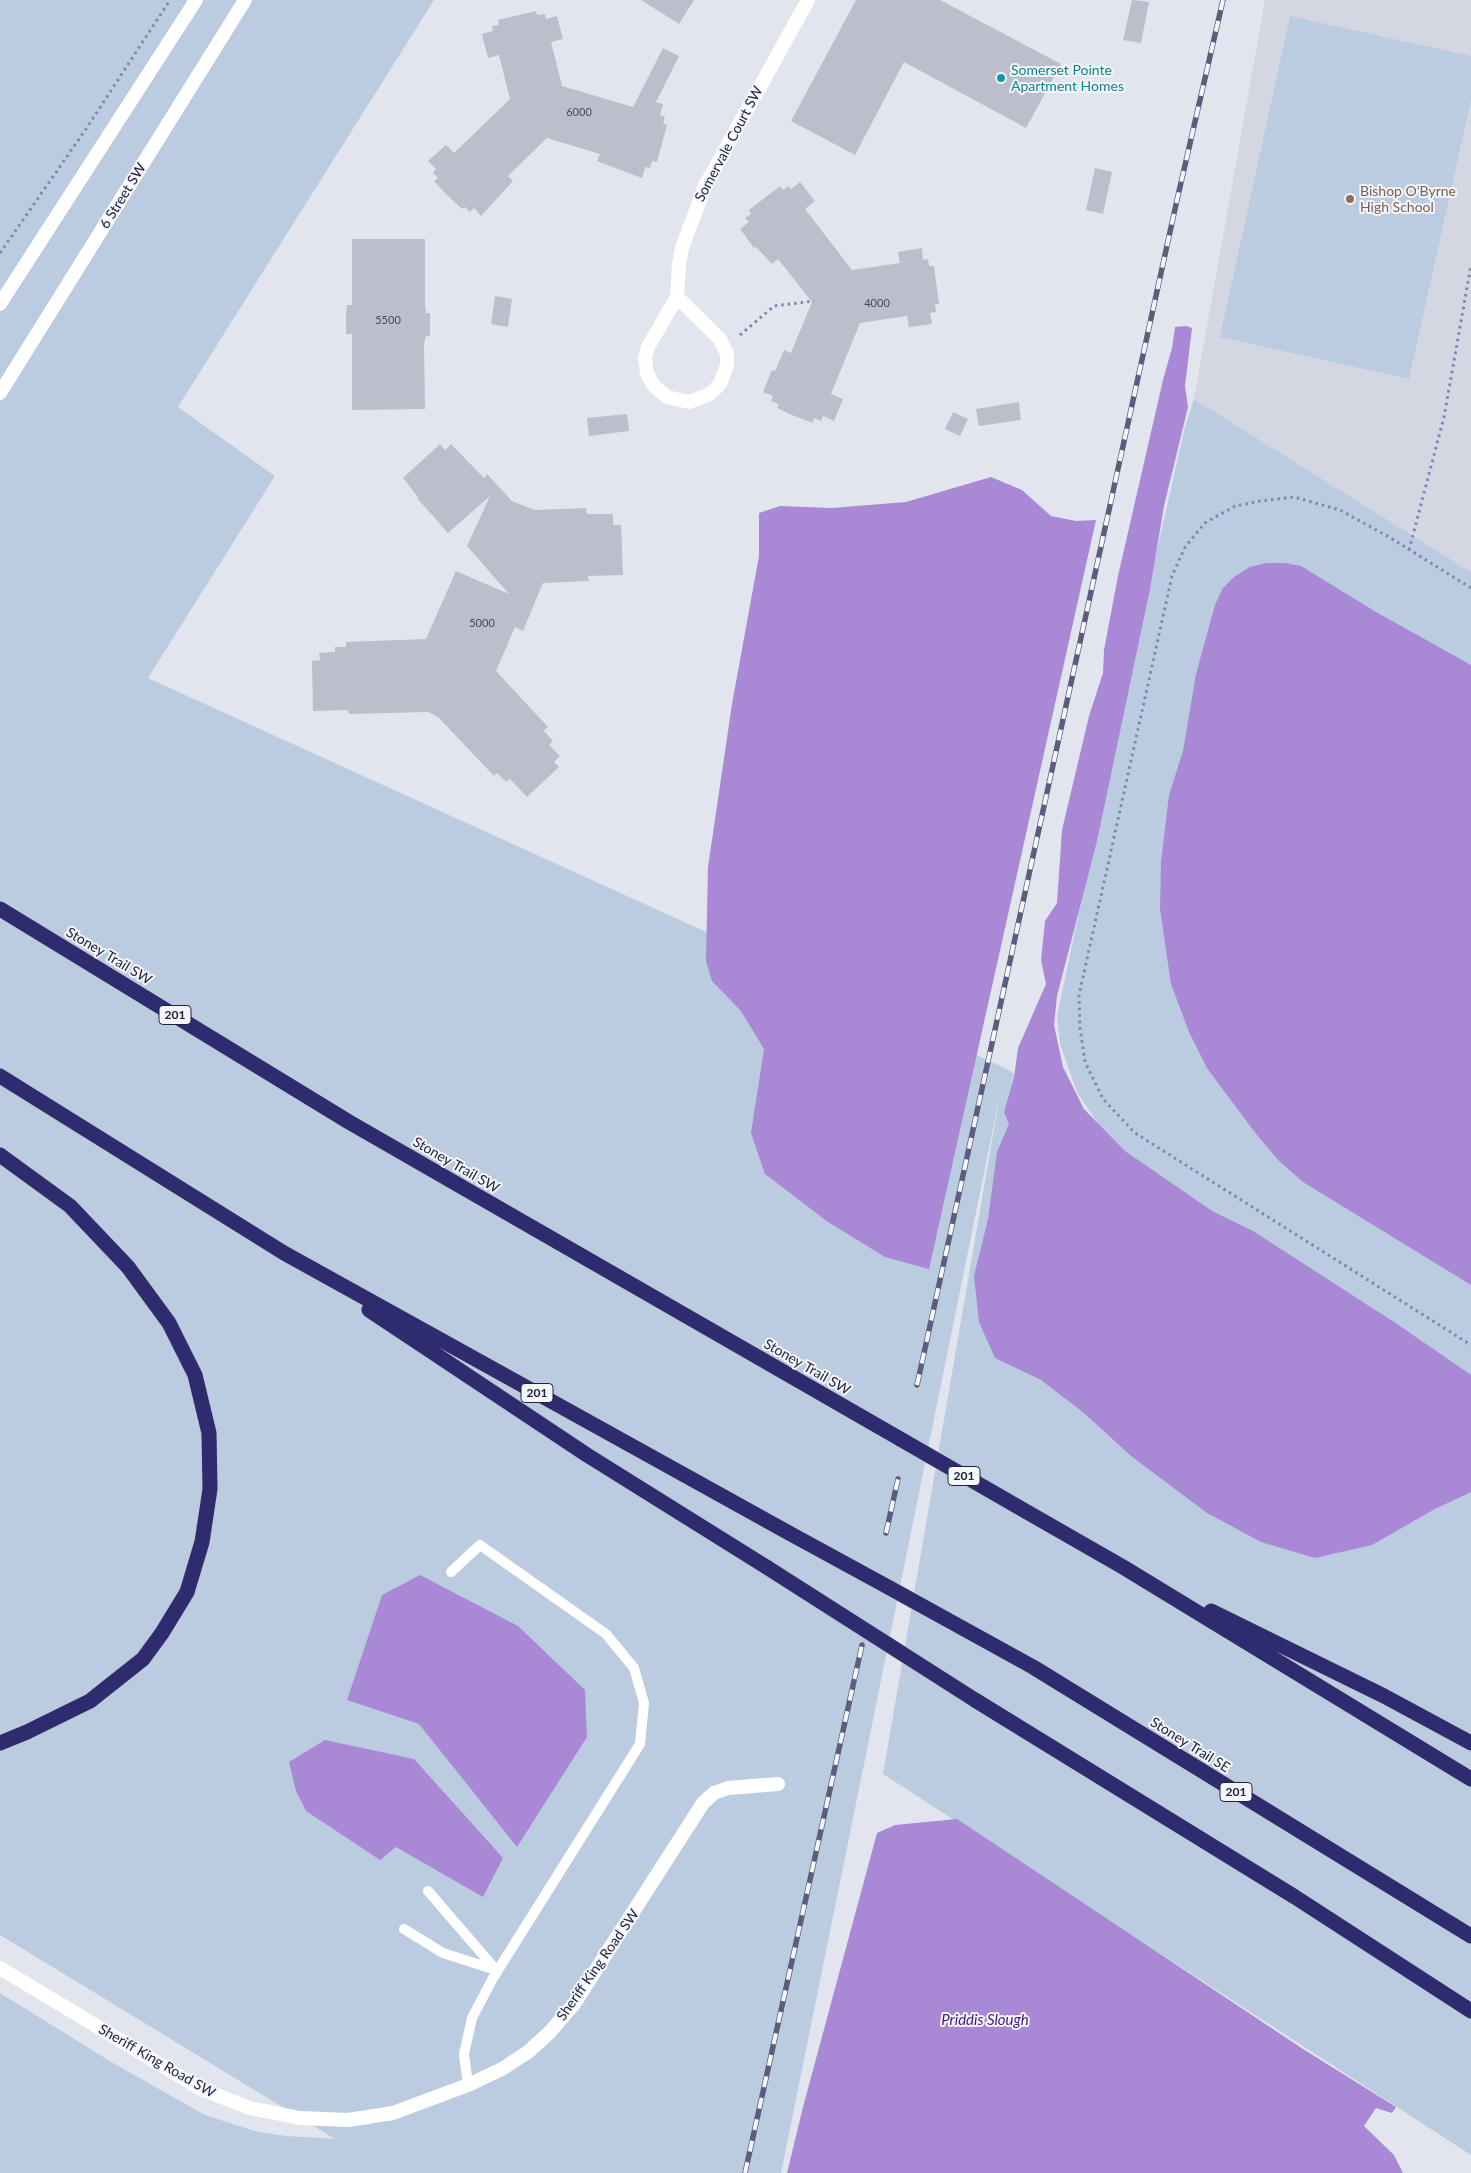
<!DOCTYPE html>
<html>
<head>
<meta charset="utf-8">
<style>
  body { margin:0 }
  canvas { display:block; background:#e3e5ee }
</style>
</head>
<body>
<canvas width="1471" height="2173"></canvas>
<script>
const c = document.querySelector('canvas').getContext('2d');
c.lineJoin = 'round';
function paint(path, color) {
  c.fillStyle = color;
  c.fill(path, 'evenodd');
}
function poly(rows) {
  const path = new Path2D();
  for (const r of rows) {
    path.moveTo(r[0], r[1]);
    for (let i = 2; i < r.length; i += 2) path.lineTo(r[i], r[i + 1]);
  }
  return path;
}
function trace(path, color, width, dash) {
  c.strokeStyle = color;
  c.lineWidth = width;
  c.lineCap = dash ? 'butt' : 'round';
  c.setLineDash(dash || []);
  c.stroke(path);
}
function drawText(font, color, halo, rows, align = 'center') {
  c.font = font + ' Lato,sans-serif';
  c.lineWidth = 4;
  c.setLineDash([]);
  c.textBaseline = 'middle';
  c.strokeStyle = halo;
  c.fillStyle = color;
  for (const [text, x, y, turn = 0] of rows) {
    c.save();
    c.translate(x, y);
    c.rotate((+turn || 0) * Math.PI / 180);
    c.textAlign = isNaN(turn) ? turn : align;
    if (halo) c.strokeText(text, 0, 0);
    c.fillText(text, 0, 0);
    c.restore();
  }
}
const built = poly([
  [1265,0,1471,0,1471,572,1194,399]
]);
const green = poly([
  [0,0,434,0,178,407,275,476,148,678,1005,1068,1100,1127,1077,1092,1060,1044,1057,1016,1137,637,1185,427,1194,399,1471,572,1471,2155,883,1774,1000,1094,781,2173,0,2173,0,1993,113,2063,205,2115,258,2132,287,2136,335,2139,0,1935],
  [1290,16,1471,56,1471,100,1409,379,1220,337]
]);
const water = poly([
  [1186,326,1192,328,1185,386,1188,407,1164,506,1150,589,1097,841,1057,996,1054,1025,1063,1067,1084,1109,1125,1151,1212,1211,1253,1231,1397,1324,1471,1375,1471,1492,1435,1509,1372,1545,1315,1558,1261,1542,1207,1513,1131,1456,1084,1413,1041,1380,995,1358,979,1322,974,1276,988,1219,997,1152,1009,1124,1004,1112,1014,1078,1018,1048,1046,984,1041,960,1045,921,1057,903,1062,830,1089,716,1103,673,1104,650,1118,576,1163,380,1172,348,1175,327],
  [991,477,1022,490,1051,516,1076,521,1096,520,929,1269,885,1257,828,1222,765,1174,751,1133,764,1049,741,1011,712,981,706,961,708,867,732,704,759,556,759,513,780,506,832,508,906,502],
  [1266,563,1285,563,1301,566,1376,612,1471,665,1471,1285,1303,1182,1278,1160,1253,1130,1207,1068,1189,1032,1171,984,1160,909,1161,862,1169,795,1183,751,1196,674,1215,605,1223,588,1234,577,1250,567],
  [420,1575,518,1626,585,1690,587,1737,517,1847,419,1724,347,1700,382,1595],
  [325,1740,414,1759,503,1858,483,1897,396,1847,380,1860,306,1811,296,1791,289,1762],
  [957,1819,1303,2049,1396,2107,1392,2113,1376,2108,1364,2126,1394,2155,1403,2173,787,2173,803,2107,877,1833,895,1825]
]);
const building = poly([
  [641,0,694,0,679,24],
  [856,0,940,0,1061,64,1026,128,904,62,855,155,791,121],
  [1132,0,1149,2,1141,43,1123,40],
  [536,11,537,15,545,14,546,19,557,16,563,39,551,42,562,86,633,107,663,48,679,56,656,102,663,104,660,115,665,116,663,124,667,125,657,162,652,161,650,168,645,167,642,178,597,161,600,154,547,138,508,176,513,181,481,216,474,208,470,212,465,207,462,209,446,194,434,181,438,178,433,173,436,169,428,161,446,145,454,153,510,99,499,55,488,58,482,34,493,31,492,26,499,25,498,20],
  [1095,168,1112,172,1103,214,1086,210],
  [800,182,815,201,805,209,852,270,900,263,898,252,922,248,923,260,928,259,929,266,934,266,939,304,935,304,936,312,930,313,932,324,909,327,907,316,860,323,831,394,843,399,834,421,823,416,821,421,814,418,813,423,792,415,777,408,779,404,771,401,773,396,763,392,772,370,775,371,784,350,791,353,812,302,778,259,772,264,756,247,754,248,740,229,749,222,745,218,751,214,749,210,780,186,783,190,789,186,791,189],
  [352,239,425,239,425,305,426,313,430,313,430,336,426,336,424,344,425,409,352,410,352,334,346,334,346,315,347,305,352,305],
  [495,296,512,299,508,327,491,324],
  [1019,402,1021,420,979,426,976,409],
  [953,412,968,419,960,436,945,429],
  [627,414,629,431,589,436,587,418],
  [440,444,445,450,451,444,484,478,487,474,512,501,535,510,586,508,587,514,613,514,613,525,621,525,623,575,588,576,589,581,543,583,523,631,515,627,496,671,548,727,544,731,553,741,549,745,560,756,554,762,559,767,527,797,510,779,506,782,497,773,494,776,438,717,428,712,349,714,348,710,313,711,312,661,320,660,319,653,335,652,335,647,346,647,346,642,426,639,456,571,509,594,467,546,490,496,448,533,417,498,418,497,403,478]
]);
const path = poly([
  [0,253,86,129,170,0],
  [740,335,774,306,814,301],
  [1409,550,1444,417,1471,265],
  [1471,588,1389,537,1340,510,1294,497,1261,501,1235,506,1205,523,1185,547,1172,576,1079,995,1080,1028,1085,1062,1103,1099,1135,1133,1471,1345]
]);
const service = poly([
  [451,1572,480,1545,606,1634,634,1668,644,1703,640,1744,493,1978,472,2018,464,2054,468,2085],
  [428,1891,497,1971],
  [404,1929,443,1953,496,1970]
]);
const minor = poly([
  [677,297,720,339,727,354,727,365,720,384,710,394,689,402,667,397,654,386,647,373,645,358,648,347,677,297,679,264,682,248,705,186,808,0],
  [0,1968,201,2089,250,2108,300,2118,348,2120,393,2113,468,2085,502,2069,528,2052,549,2033,574,2004,703,1803,714,1793,728,1788,778,1784]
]);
const secondary = poly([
  [0,304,196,0],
  [0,393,245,0]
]);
const motorway = poly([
  [0,909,349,1122,902,1440],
  [0,1076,284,1253,789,1533],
  [0,1155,70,1206,128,1267,169,1323,195,1375,209,1433,210,1489,202,1542,187,1592,162,1633,143,1659,90,1701,27,1732,0,1743],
  [369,1310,587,1455,768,1568],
  [1027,1512,1123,1567,1471,1779],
  [888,1587,1033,1667,1471,1936],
  [1211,1611,1384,1696,1471,1743],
  [975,1700,1295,1897,1471,2011]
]);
const rail = poly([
  [917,1385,1177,200,1223,0],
  [886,1533,898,1479],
  [745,2173,862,1645]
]);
const motorwayBridge = poly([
  [902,1440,1027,1512],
  [789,1533,888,1587],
  [768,1568,975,1700]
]);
const markers = [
  [1001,78,5,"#0f9aa8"],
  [1350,199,5,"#8d6e63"]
];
const numberNames = [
  ["6000",579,112],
  ["4000",877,303],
  ["5500",388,320],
  ["5000",482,623]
];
const shields = [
  [175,1015,32],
  [537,1393,32],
  [964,1476,32],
  [1236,1792,32]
];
const shieldNames = [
  ["201",175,1015],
  ["201",537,1393],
  ["201",964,1476],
  ["201",1236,1792]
];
const cultureNames = [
  ["Somerset Pointe",1011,70],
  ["Apartment Homes",1011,86]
];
const streetNames = [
  ["Somervale Court SW",729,144,-62],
  ["6 Street SW",123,196,-58],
  ["Stoney Trail SW",109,956,31],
  ["Stoney Trail SW",456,1165,30],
  ["Stoney Trail SW",807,1367,30],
  ["Stoney Trail SE",1190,1745,32],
  ["Sheriff King Road SW",598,1965,-55],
  ["Sheriff King Road SW",157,2061,30]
];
const educationNames = [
  ["Bishop O'Byrne",1360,191],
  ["High School",1360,207]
];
const waterNames = [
  ["Priddis Slough",985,2020]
];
paint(built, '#d4d7e2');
paint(green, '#bbcce0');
paint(water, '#a988d6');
paint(building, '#bcbecc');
trace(secondary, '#b6b8cf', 15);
trace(motorway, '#c1c1ca', 16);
trace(path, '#8184b4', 3, [2.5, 4]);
trace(service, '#fff', 10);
trace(minor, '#fff', 14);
trace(secondary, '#fff', 14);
trace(motorway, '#2f2b6f', 15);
trace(rail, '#5c5c7c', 5.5);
trace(rail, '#f4f6fa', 4, [11]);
trace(motorwayBridge, '#c1c1ca', 16, []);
trace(motorwayBridge, '#2f2b6f', 15);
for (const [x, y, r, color] of markers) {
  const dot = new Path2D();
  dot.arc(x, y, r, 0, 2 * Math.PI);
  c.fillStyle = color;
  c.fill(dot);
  trace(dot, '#f4f6fa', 2);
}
drawText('11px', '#484864', null, numberNames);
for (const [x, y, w] of shields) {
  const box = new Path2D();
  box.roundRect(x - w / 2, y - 9.5, w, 19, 4);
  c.fillStyle = '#f4f6fa';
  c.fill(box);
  trace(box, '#212141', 1);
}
drawText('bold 12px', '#212141', null, shieldNames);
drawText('14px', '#0d838f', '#f4f6fa', cultureNames, 'left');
drawText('14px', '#212141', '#f4f6fa', streetNames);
drawText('14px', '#785e54', '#f4f6fa', educationNames, 'left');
drawText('italic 15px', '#451782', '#f4f6fa', waterNames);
</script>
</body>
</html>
